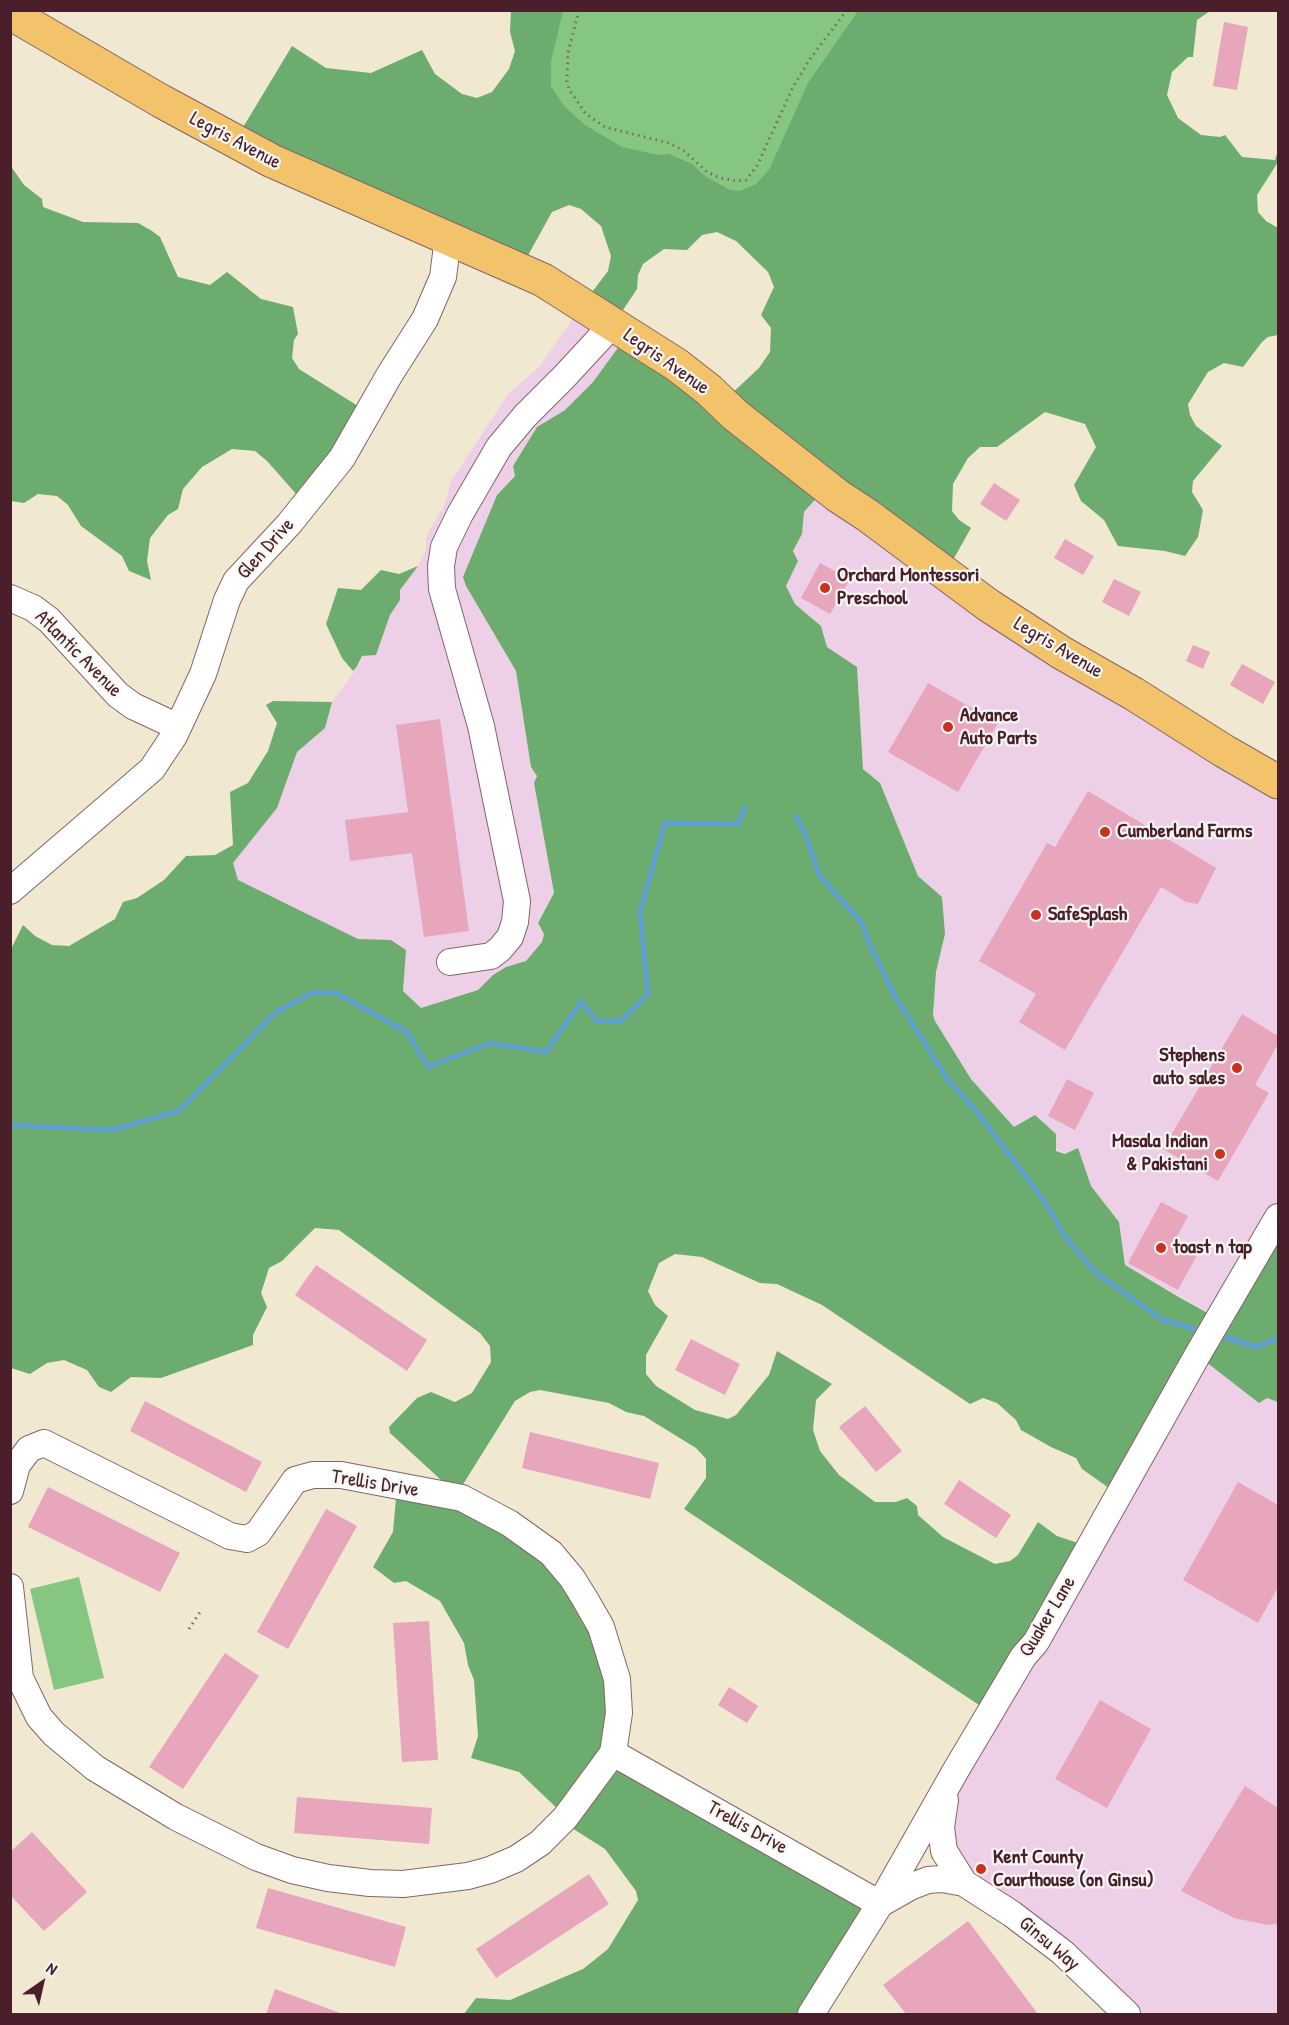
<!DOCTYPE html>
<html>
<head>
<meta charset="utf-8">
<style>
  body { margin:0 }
  #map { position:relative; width:1289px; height:2025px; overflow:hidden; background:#f0e8d1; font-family:"Patrick Hand",sans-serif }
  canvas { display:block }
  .frame { position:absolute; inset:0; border:12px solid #4a1f2b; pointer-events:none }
  .north { position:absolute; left:12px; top:1953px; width:60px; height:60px; -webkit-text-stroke:4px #f6f6f2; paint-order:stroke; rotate:34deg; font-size:16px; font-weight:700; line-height:24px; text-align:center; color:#4a1f2b }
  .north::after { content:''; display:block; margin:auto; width:21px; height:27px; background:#4a1f2b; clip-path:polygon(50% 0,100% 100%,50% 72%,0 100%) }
</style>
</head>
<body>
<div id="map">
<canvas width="1289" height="2025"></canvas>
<div class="frame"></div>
<div class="north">N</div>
</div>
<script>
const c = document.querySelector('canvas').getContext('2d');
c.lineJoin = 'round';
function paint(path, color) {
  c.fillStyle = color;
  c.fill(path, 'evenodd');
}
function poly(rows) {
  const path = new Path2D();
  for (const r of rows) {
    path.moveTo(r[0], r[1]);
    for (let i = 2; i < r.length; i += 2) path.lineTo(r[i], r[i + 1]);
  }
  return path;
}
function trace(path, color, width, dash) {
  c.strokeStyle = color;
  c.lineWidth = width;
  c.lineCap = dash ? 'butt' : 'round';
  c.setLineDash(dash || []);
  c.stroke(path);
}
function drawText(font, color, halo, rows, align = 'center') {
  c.font = font + ' "Patrick Hand",sans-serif';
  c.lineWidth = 4.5;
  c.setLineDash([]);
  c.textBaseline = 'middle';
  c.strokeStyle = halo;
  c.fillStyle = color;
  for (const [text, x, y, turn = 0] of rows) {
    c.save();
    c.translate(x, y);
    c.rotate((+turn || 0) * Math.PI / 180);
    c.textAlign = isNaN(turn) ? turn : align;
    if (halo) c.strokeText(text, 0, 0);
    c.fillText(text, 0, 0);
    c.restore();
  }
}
const built = poly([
  [583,304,628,334,593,382,565,410,537,427,513,466,515,476,497,495,466,586,516,671,531,766,537,776,534,783,554,894,538,923,544,934,542,942,526,961,506,967,493,975,478,990,421,1008,403,991,391,940,358,939,238,881,233,863,277,808,297,751,325,728,332,702,357,668,362,656,376,655,390,615,400,600,400,590,421,561,426,548,426,537,445,504,451,481,509,393,539,367],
  [828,485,1278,773,1278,1219,1214,1316,1125,1265,1119,1222,1091,1186,1078,1149,1065,1154,1014,1127,971,1079,935,1021,933,1015,936,972,945,934,940,896,918,876,880,783,863,769,857,667,827,647,821,626,795,604,786,586,798,561,793,551,802,534,804,512],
  [1201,1358,1267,1398,1278,1402,1278,2014,1130,2014,959,1877,947,1805]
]);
const green = poly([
  [558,11,956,11,801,253,517,101],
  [79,1577,104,1678,54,1690,30,1589]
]);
const forest = poly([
  [511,11,563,11,551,61,551,86,564,106,585,125,622,147,658,155,669,154,692,164,705,176,730,190,740,191,756,184,769,170,808,83,858,11,1210,11,1197,20,1193,57,1188,57,1172,72,1167,95,1178,118,1201,135,1220,137,1225,135,1242,157,1275,160,1278,150,1278,162,1257,195,1258,212,1266,221,1278,228,1278,335,1268,337,1262,342,1243,367,1224,363,1208,372,1188,404,1190,415,1196,426,1222,446,1193,481,1192,492,1203,510,1198,537,1185,556,1165,551,1118,546,1104,520,1081,501,1074,485,1096,447,1085,424,1045,412,997,447,980,447,968,458,953,484,952,511,959,520,971,528,949,567,828,485,804,512,802,534,793,551,798,561,786,586,795,604,821,626,827,647,857,667,863,769,880,783,918,876,942,897,945,934,936,972,933,1015,935,1021,971,1079,1014,1127,1035,1115,1056,1134,1056,1151,1065,1154,1078,1148,1091,1186,1119,1222,1125,1265,1177,1296,1213,1316,1278,1219,1278,1402,1267,1398,1259,1403,1201,1358,1116,1493,1082,1469,1076,1458,1051,1447,1021,1430,1016,1420,997,1403,983,1398,970,1404,822,1305,777,1284,760,1283,702,1257,675,1254,659,1263,648,1291,655,1305,668,1316,646,1355,646,1374,656,1386,695,1410,728,1419,736,1415,769,1375,777,1351,832,1384,816,1400,813,1430,820,1451,839,1475,875,1502,896,1502,907,1498,917,1506,918,1515,943,1537,995,1564,1010,1561,1018,1555,1038,1522,1057,1536,1087,1546,991,1713,684,1509,706,1478,706,1459,696,1448,644,1416,626,1412,609,1403,540,1390,530,1392,515,1401,457,1494,516,1524,598,1618,616,1748,879,1903,813,2014,464,2014,476,1998,510,2000,583,1969,608,1949,638,1900,636,1891,605,1849,564,1823,564,1815,519,1772,471,1758,478,1736,474,1680,468,1665,464,1643,440,1601,406,1581,394,1583,373,1567,393,1532,397,1487,453,1491,390,1433,389,1427,417,1398,431,1392,455,1402,472,1393,491,1362,490,1346,480,1333,339,1230,315,1228,282,1261,269,1268,261,1293,267,1307,253,1335,253,1345,161,1378,131,1377,111,1392,99,1387,87,1370,64,1360,47,1363,30,1374,11,1368,10,951,23,925,35,936,52,945,69,946,115,919,123,902,137,898,164,880,186,856,215,855,233,845,230,792,248,783,268,751,277,723,266,705,273,701,332,702,325,728,297,752,277,808,233,863,238,880,358,939,391,940,406,950,403,991,421,1008,478,990,493,975,506,967,526,961,542,942,544,934,538,923,554,893,534,783,537,776,531,767,516,671,466,586,463,577,497,495,515,476,513,466,537,427,565,410,593,382,628,334,728,397,759,368,770,352,771,328,761,315,774,287,768,272,736,241,717,232,702,235,687,250,664,249,643,264,638,275,637,289,615,322,583,304,608,271,611,256,601,226,581,209,569,205,552,212,521,268,236,139,292,46,326,68,371,73,422,50,435,74,462,94,477,98,492,92,509,69,515,51,510,32],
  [10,165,24,185,42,199,43,207,83,222,138,223,152,231,160,237,178,277,210,285,227,272,261,299,293,307,298,334,294,340,292,358,299,369,366,411,305,504,267,461,255,451,232,449,202,467,183,489,178,509,168,515,150,538,147,561,151,580,129,571,122,556,81,526,68,505,57,496,38,494,24,503,11,501],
  [418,566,400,590,400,600,390,615,376,655,362,656,356,668,353,671,342,658,326,624,338,588,361,590,381,570,399,574]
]);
const stream = poly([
  [796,817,805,834,819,875,862,923,869,943,896,998,948,1080,977,1112,1044,1201,1067,1239,1096,1273,1163,1320,1202,1331],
  [10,1125,112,1130,179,1111,275,1013,311,993,336,993,407,1032,428,1067,490,1043,546,1052,581,1002,597,1021,621,1021,648,994,640,912,665,823,738,824,745,808],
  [1217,1335,1257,1347,1278,1338]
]);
const building = poly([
  [1224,22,1248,27,1237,90,1213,86],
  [994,483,1020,500,1006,521,980,504],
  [1065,539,1094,556,1083,575,1054,558],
  [820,563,850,579,830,614,801,598],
  [1114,579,1141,592,1129,616,1102,602],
  [1193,645,1210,652,1203,669,1186,661],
  [1242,664,1275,682,1263,704,1230,685],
  [928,683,998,723,958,792,888,752],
  [440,719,469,931,424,937,412,853,350,861,345,820,408,812,396,725],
  [1088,791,1216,868,1198,904,1186,902,1161,887,1065,1050,1019,1022,1036,994,979,961,1047,843,1055,847],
  [1242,1014,1278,1036,1278,1044,1255,1085,1269,1093,1218,1181,1163,1149],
  [1067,1079,1094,1093,1075,1130,1048,1116],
  [1161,1202,1188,1216,1174,1242,1197,1255,1178,1290,1128,1263],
  [316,1265,427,1340,407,1371,295,1295],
  [691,1339,740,1364,725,1395,675,1370],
  [145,1401,262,1462,246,1492,130,1431],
  [865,1406,902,1451,876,1472,839,1427],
  [530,1432,659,1463,650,1499,522,1468],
  [959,1480,1011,1515,996,1538,944,1504],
  [1238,1482,1278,1505,1278,1587,1258,1623,1183,1580],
  [48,1487,180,1553,160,1592,28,1527],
  [326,1509,357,1526,288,1649,257,1632],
  [429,1621,438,1760,402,1762,393,1623],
  [225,1653,259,1676,183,1789,149,1767],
  [729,1687,758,1706,747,1723,718,1705],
  [1100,1700,1151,1729,1107,1808,1055,1779],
  [1245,1786,1278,1808,1278,1924,1268,1925,1234,1918,1181,1891],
  [297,1797,432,1808,429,1844,294,1833],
  [32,1832,87,1892,44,1931,10,1895,10,1852],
  [589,1874,609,1904,496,1978,476,1949],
  [268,1888,406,1927,395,1967,256,1928],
  [968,1921,1038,2014,906,2014,883,1985],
  [275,1989,340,2013,340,2014,266,2014]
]);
const path = poly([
  [579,10,568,53,567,82,570,91,586,114,605,127,669,143,684,151,707,172,720,178,737,181,746,180,757,166,793,87,810,59,847,10],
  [189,1629,200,1612]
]);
const minor = poly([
  [10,598,33,608,49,620,118,695,133,706,178,727],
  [10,891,152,769,174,736,203,674,227,600,236,581,289,524,342,458,390,374,425,319,443,277,448,238],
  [450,962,491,956,500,949,510,937,515,922,517,901,481,726,442,589,441,566,444,547,460,514,499,447,525,416,564,377,613,324],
  [10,1491,17,1465,29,1449,44,1443,230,1536,247,1539,258,1533,295,1480,313,1475,341,1475,462,1498,509,1523,551,1553,572,1578,585,1599,601,1627,617,1679,619,1713,613,1753,565,1818,540,1843,516,1859,490,1870,468,1876,403,1884,370,1883,328,1878,292,1870,256,1857,176,1817,95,1768,54,1734,39,1717,20,1678,10,1587],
  [613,1753,880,1904],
  [945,1800,941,1827,944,1851,964,1883],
  [880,1904,910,1887,928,1880,942,1879,964,1883,1012,1914,1062,1952,1127,2014],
  [811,2014,880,1904,956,1770,1023,1657,1036,1642,1198,1354,1278,1217]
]);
const major = poly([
  [10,13,161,101,272,161,543,280,677,365,709,390,735,415,838,496,867,515,988,605,1062,653,1134,694,1224,751,1278,782]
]);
const markers = [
  [825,588,6,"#c8321e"],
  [948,727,6,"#c8321e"],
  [1105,832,6,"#c8321e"],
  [1036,915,6,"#c8321e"],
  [1237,1068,6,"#c8321e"],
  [1220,1154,6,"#c8321e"],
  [1161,1248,6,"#c8321e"],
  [981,1869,6,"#c8321e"]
];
const streetNames = [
  ["Legris Avenue",235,141,28],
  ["Legris Avenue",666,362,35],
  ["Glen Drive",266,549,-48],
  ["Legris Avenue",1058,648,31],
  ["Atlantic Avenue",78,654,45],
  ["Trellis Drive",375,1484,9],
  ["Quaker Lane",1048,1617,-59],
  ["Trellis Drive",747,1828,29],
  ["Ginsu Way",1049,1944,40]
];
const poiNames = [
  ["Orchard Montessori",837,576],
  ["Preschool",837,599],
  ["Advance",960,716],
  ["Auto Parts",960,739],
  ["Cumberland Farms",1117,832],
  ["SafeSplash",1048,915],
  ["Stephens",1225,1056,"right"],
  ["auto sales",1225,1079,"right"],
  ["Masala Indian",1208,1142,"right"],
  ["& Pakistani",1208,1165,"right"],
  ["toast n tap",1173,1248],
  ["Kent County",993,1858],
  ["Courthouse (on Ginsu)",993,1881]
];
paint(built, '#edd0e8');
paint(green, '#85c780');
paint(forest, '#6cac6e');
trace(stream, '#5ea1d2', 5);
paint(building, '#e7a6bc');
trace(minor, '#846565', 28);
trace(major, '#846565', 35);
trace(path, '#846565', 3, [1.5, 4.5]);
trace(minor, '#fff', 26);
trace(major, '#f2c36a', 33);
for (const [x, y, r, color] of markers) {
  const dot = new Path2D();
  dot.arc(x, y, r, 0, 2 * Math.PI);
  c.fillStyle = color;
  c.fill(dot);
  trace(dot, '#f6f6f2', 2);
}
drawText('20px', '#4a1f2b', '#f6f6f2', streetNames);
drawText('bold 20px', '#4a1f2b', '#f6f6f2', poiNames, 'left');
</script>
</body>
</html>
